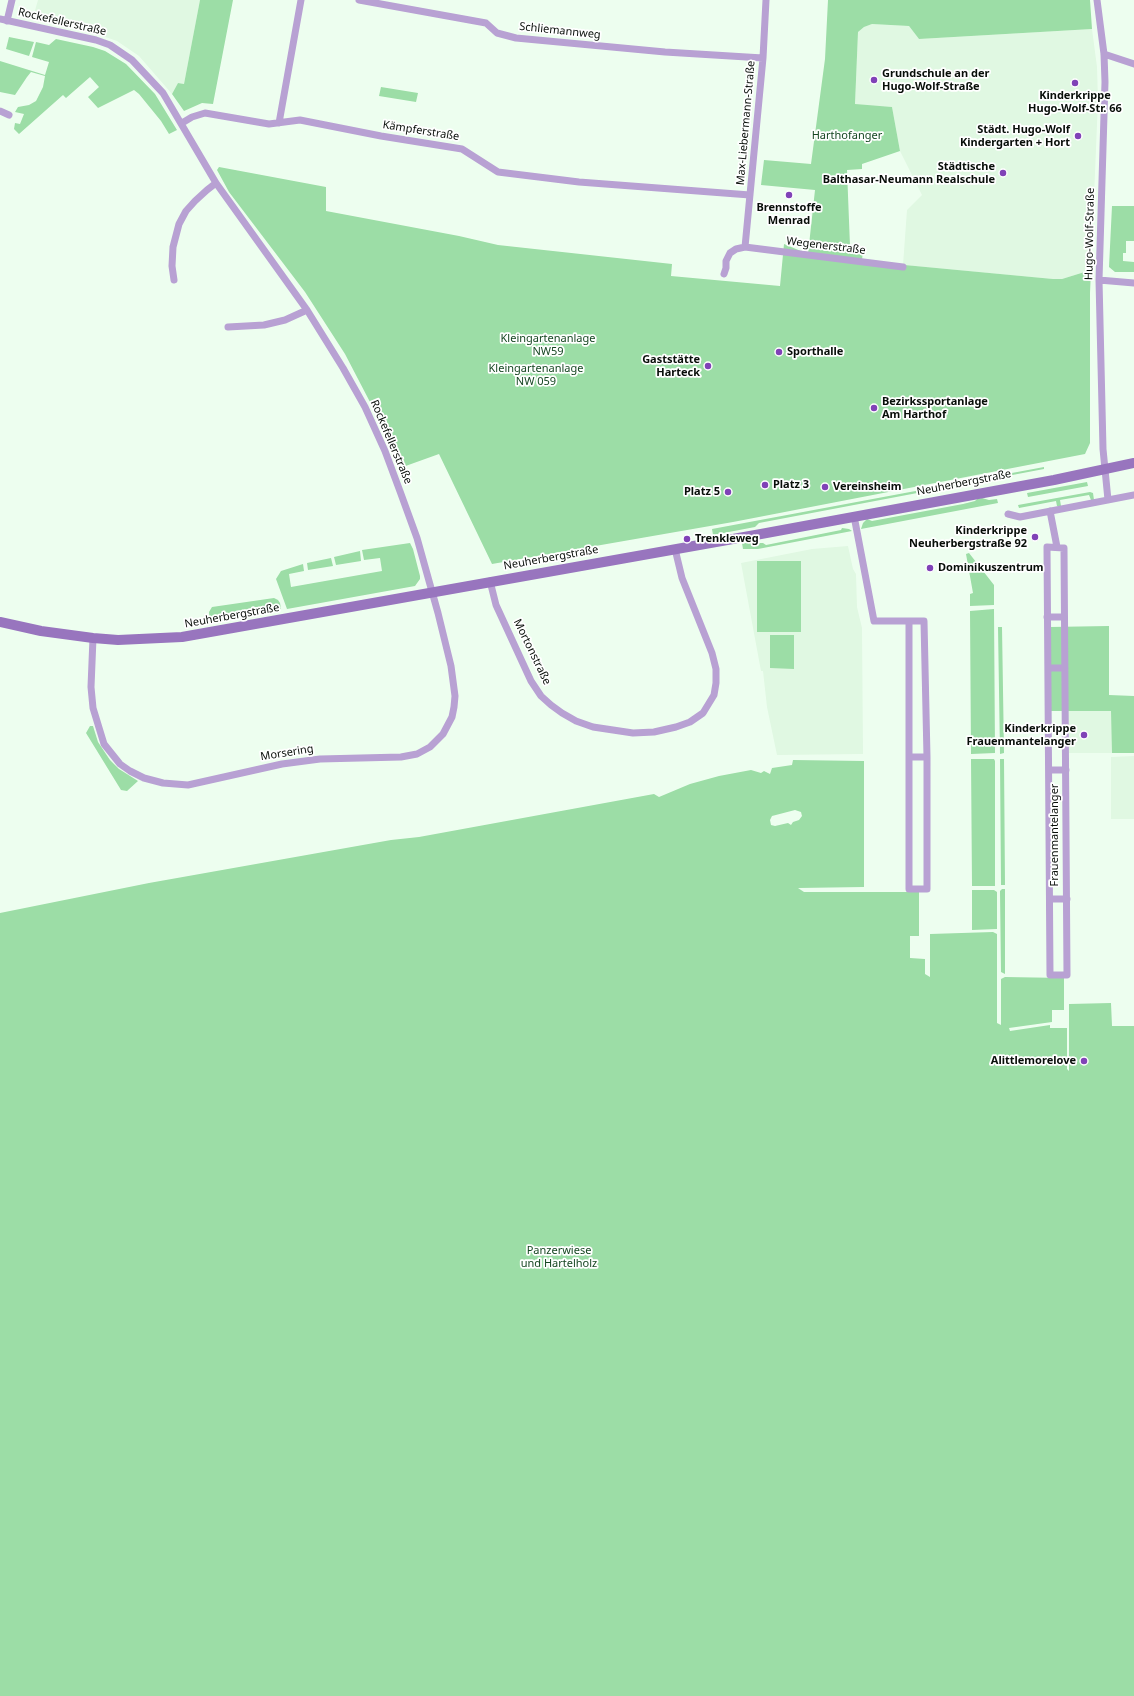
<!DOCTYPE html>
<html>
<head>
<meta charset="utf-8">
<style>
  body { margin:0 }
  canvas { display:block; background:#edfeef }
</style>
</head>
<body>
<canvas width="1134" height="1696"></canvas>
<script>
const c = document.querySelector('canvas').getContext('2d');
c.lineJoin = 'round';
function paint(path, color) {
  c.fillStyle = color;
  c.fill(path, 'evenodd');
}
function poly(rows) {
  const path = new Path2D();
  for (const r of rows) {
    path.moveTo(r[0], r[1]);
    for (let i = 2; i < r.length; i += 2) path.lineTo(r[i], r[i + 1]);
  }
  return path;
}
function trace(path, color, width, dash) {
  c.strokeStyle = color;
  c.lineWidth = width;
  c.lineCap = dash ? 'butt' : 'round';
  c.setLineDash(dash || []);
  c.stroke(path);
}
function drawText(font, color, halo, rows, align = 'center') {
  c.font = font + ' "Noto Sans",sans-serif';
  c.lineWidth = 3.5;
  c.setLineDash([]);
  c.textBaseline = 'middle';
  c.strokeStyle = halo;
  c.fillStyle = color;
  for (const [text, x, y, turn = 0] of rows) {
    c.save();
    c.translate(x, y);
    c.rotate((+turn || 0) * Math.PI / 180);
    c.textAlign = isNaN(turn) ? turn : align;
    if (halo) c.strokeText(text, 0, 0);
    c.fillText(text, 0, 0);
    c.restore();
  }
}
const built = poly([
  [38,0,200,0,184,84,178,83,172,94,139,56,117,41,94,33,95,26,34,14],
  [872,24,909,26,919,39,1092,29,1097,67,1098,100,1091,270,1062,279,1053,279,903,265,907,210,922,195,900,151,892,107,855,105,858,32,864,27],
  [848,546,853,569,856,574,857,607,862,628,863,754,777,755,767,707,763,671,761,671,741,563,812,549],
  [1068,711,1112,711,1112,753,1068,753],
  [1134,756,1134,819,1111,819,1111,757]
]);
const green = poly([
  [200,0,233,0,213,104,202,103,184,111,172,94,178,83,184,84],
  [828,0,1090,0,1092,29,919,39,909,26,872,24,864,27,858,32,855,104,892,107,900,151,862,164,862,169,847,170,850,246,863,248,862,261,1053,279,1062,279,1091,270,1090,293,1090,443,1085,454,733,522,492,564,439,454,400,468,383,427,345,354,305,292,229,192,217,170,219,167,326,187,326,211,459,236,498,245,672,264,671,276,780,286,784,244,808,254,815,190,761,185,764,160,811,164,825,59],
  [9,37,34,42,29,56,6,49],
  [56,39,93,47,105,51,126,64,155,94,177,130,169,134,161,121,139,94,134,90,98,108,88,97,99,87,90,77,66,98,63,95,19,134,14,129,15,123,20,124,24,114,15,112,18,107,29,105,36,101,43,87,45,76,31,72,27,77,15,95,0,92,0,61,45,75,49,62,32,57,36,42,49,45],
  [381,87,418,93,416,102,379,96],
  [1112,206,1134,206,1134,241,1126,241,1126,253,1123,253,1123,261,1134,262,1134,272,1115,272,1109,267],
  [1044,467,1044,469,759,523,755,527,713,535,712,529],
  [1087,482,1088,486,1028,497,1027,493],
  [1090,492,1093,493,1094,500,1091,500,1089,495,1060,500,1061,506,1057,506,1056,501,1019,508,1018,505],
  [982,498,989,500,997,499,998,503,861,529,863,523,867,519,872,521,963,504,975,501,977,499],
  [842,528,849,529,852,531,758,549,743,549,742,543,763,543,766,545,841,530],
  [410,543,413,549,420,576,420,579,415,586,287,609,276,579,281,571,303,564,304,571,289,574,291,587,382,571,380,558,364,560,362,550],
  [360,551,361,561,336,565,334,557],
  [969,553,994,585,994,605,970,606,970,594,973,593,966,554],
  [331,558,333,566,308,570,307,563],
  [757,561,801,561,801,632,757,632],
  [274,598,278,600,280,603,281,609,210,623,209,612,212,607],
  [994,609,995,753,971,754,970,611],
  [1109,626,1109,695,1134,696,1134,753,1112,753,1111,711,1050,711,1050,627],
  [998,627,1002,627,1004,753,1000,754],
  [770,635,794,635,794,669,770,668],
  [90,726,93,726,98,742,110,760,119,769,138,781,127,791,121,790,86,733],
  [971,759,994,759,995,761,995,886,972,886],
  [1000,759,1004,759,1005,885,1001,885],
  [793,760,864,761,864,887,798,888,804,892,919,892,919,936,910,936,910,958,925,959,925,974,930,977,930,934,993,932,997,934,997,1023,1001,1025,1001,979,1005,977,1064,978,1064,1010,1052,1010,1052,1022,1009,1028,1010,1031,1050,1025,1050,1028,1067,1028,1067,1069,1069,1071,1069,1004,1111,1003,1112,1026,1134,1026,1134,1696,0,1696,0,913,149,883,391,840,419,837,654,794,659,797,690,784,719,776,751,770,761,773,764,771,770,774,772,768,792,765],
  [795,810,801,812,802,816,799,820,793,822,791,825,788,823,775,826,771,825,770,820,772,816],
  [1002,889,1005,889,1005,974,1001,972,1000,891],
  [972,890,994,890,997,892,997,929,972,930]
]);
const street = poly([
  [359,0,486,23,497,33,516,38,665,52,763,58],
  [1097,0,1104,54,1105,82,1099,280,1103,449,1108,500],
  [0,19,96,40,110,45,132,60,163,93,216,183,307,310,343,368,365,407,385,451,401,494,417,538,438,613,451,666,455,696,454,707,452,717,443,734,430,747,417,754,401,757,320,759,282,764,188,785,163,783,144,778,130,771,120,764,104,744,93,708,91,687,93,638],
  [7,21,12,0],
  [1104,54,1134,64],
  [0,111,9,115],
  [182,123,192,117,205,113,269,124,300,120,381,136,462,149,498,172,579,182,750,195],
  [279,123,301,0],
  [745,247,763,58,766,0],
  [724,274,726,268,726,261,730,253,736,249,745,247,903,267],
  [174,280,172,266,173,247,179,224,186,211,195,201,207,190,216,183],
  [1099,280,1134,283],
  [228,327,264,325,285,320,307,310],
  [1050,511,1057,547],
  [1008,514,1020,517,1134,495],
  [854,516,874,621,924,621,927,757,927,889,909,889,909,621],
  [1047,547,1064,548,1067,975,1050,975,1047,547],
  [490,581,496,605,531,681,541,696,551,705,562,713,576,721,593,727,633,733,654,732,676,727,690,722,703,713,714,695,716,683,716,669,712,653,682,578,675,549],
  [1047,617,1064,617],
  [1048,668,1065,668],
  [910,757,927,757],
  [1049,770,1066,770],
  [1050,899,1067,899]
]);
const secondary = poly([
  [0,622,41,631,93,638,118,640,182,637,761,534,1054,480,1134,463]
]);
const markers = [
  [874,80,4,"#8042b7"],
  [1075,83,4,"#8042b7"],
  [1078,136,4,"#8042b7"],
  [1003,173,4,"#8042b7"],
  [789,195,4,"#8042b7"],
  [779,352,4,"#8042b7"],
  [708,366,4,"#8042b7"],
  [874,408,4,"#8042b7"],
  [765,485,4,"#8042b7"],
  [825,487,4,"#8042b7"],
  [728,492,4,"#8042b7"],
  [1035,537,4,"#8042b7"],
  [687,539,4,"#8042b7"],
  [930,568,4,"#8042b7"],
  [1084,735,4,"#8042b7"],
  [1084,1061,4,"#8042b7"]
];
const streetNames = [
  ["Rockefellerstraße",62,22,13],
  ["Schliemannweg",560,31,6],
  ["Max-Liebermann-Straße",746,123,-85],
  ["Kämpferstraße",421,131,9],
  ["Hugo-Wolf-Straße",1090,234,-89],
  ["Wegenerstraße",826,246,7],
  ["Rockefellerstraße",391,442,67],
  ["Neuherbergstraße",964,483,-11],
  ["Neuherbergstraße",551,558,-10],
  ["Neuherbergstraße",232,616,-10],
  ["Mortonstraße",532,652,64],
  ["Morsering",287,753,-9],
  ["Frauenmantelanger",1055,835,-90]
];
const poiNames = [
  ["Grundschule an der",882,74],
  ["Hugo-Wolf-Straße",882,87],
  ["Kinderkrippe",1075,96,"center"],
  ["Hugo-Wolf-Str. 66",1075,109,"center"],
  ["Städt. Hugo-Wolf",1070,130,"right"],
  ["Kindergarten + Hort",1070,143,"right"],
  ["Städtische",995,167,"right"],
  ["Balthasar-Neumann Realschule",995,180,"right"],
  ["Brennstoffe",789,208,"center"],
  ["Menrad",789,221,"center"],
  ["Sporthalle",787,352],
  ["Gaststätte",700,360,"right"],
  ["Harteck",700,373,"right"],
  ["Bezirkssportanlage",882,402],
  ["Am Harthof",882,415],
  ["Platz 3",773,485],
  ["Vereinsheim",833,487],
  ["Platz 5",720,492,"right"],
  ["Kinderkrippe",1027,531,"right"],
  ["Neuherbergstraße 92",1027,544,"right"],
  ["Trenkleweg",695,539],
  ["Dominikuszentrum",938,568],
  ["Kinderkrippe",1076,729,"right"],
  ["Frauenmantelanger",1076,742,"right"],
  ["Alittlemorelove",1076,1061,"right"]
];
const parkNames = [
  ["Harthofanger",847,136],
  ["Kleingartenanlage",548,339],
  ["NW59",548,352],
  ["Kleingartenanlage",536,369],
  ["NW 059",536,382],
  ["Panzerwiese",559,1251],
  ["und Hartelholz",559,1264]
];
paint(built, '#e0f8e2');
paint(green, '#9cdda6');
trace(street, '#b8a1d3', 7);
trace(secondary, '#9875be', 10);
for (const [x, y, r, color] of markers) {
  const dot = new Path2D();
  dot.arc(x, y, r, 0, 2 * Math.PI);
  c.fillStyle = color;
  c.fill(dot);
  trace(dot, '#fff', 1.5);
}
drawText('11px', '#080e09', '#fff', streetNames);
drawText('bold 11px', '#080e09', '#fff', poiNames, 'left');
drawText('11px', '#154621', '#fff', parkNames);
</script>
</body>
</html>
